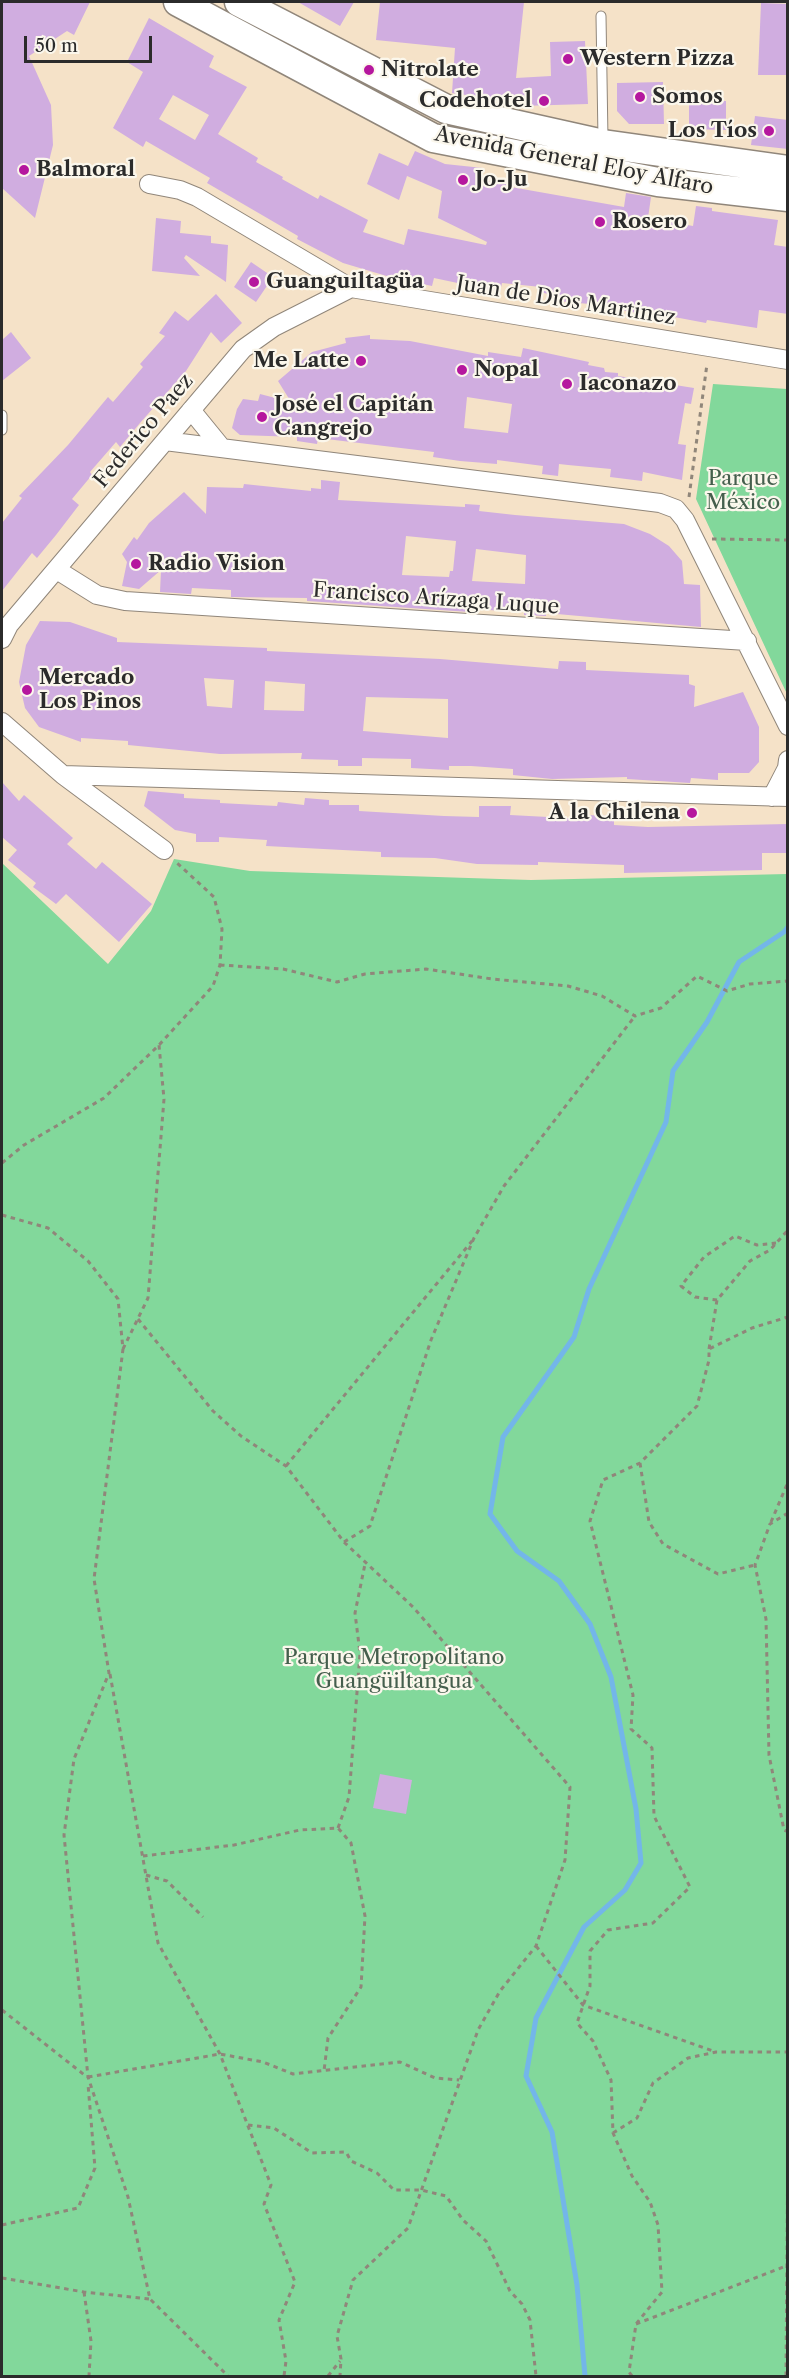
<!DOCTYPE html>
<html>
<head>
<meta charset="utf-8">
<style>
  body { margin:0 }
  #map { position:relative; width:789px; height:2378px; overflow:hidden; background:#f5e2c8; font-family:"Libre Caslon Text",serif }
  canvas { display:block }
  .frame { position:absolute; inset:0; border:3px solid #2b2b2b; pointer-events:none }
  .scale { position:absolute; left:24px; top:36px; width:128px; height:27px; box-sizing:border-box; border:3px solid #2b2b2b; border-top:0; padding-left:8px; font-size:18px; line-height:21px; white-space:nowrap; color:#2b2b2b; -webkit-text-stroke:4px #fbf7ec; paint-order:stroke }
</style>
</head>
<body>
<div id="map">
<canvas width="789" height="2378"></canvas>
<div class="frame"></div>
<div class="scale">50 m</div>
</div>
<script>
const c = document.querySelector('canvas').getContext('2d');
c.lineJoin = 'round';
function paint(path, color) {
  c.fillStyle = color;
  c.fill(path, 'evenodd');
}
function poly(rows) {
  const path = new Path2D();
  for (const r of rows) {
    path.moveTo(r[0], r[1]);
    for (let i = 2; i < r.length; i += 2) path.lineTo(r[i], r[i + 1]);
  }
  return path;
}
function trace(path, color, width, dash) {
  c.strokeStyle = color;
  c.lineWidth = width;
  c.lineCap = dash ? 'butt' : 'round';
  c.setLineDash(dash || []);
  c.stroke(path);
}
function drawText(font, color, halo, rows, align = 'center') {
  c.font = font + ' "Libre Caslon Text",serif';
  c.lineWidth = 4.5;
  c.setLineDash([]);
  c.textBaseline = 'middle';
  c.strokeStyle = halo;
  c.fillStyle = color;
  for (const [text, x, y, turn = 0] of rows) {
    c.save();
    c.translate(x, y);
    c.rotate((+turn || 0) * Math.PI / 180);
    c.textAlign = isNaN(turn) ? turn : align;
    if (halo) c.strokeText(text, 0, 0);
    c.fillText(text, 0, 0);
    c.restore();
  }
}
const green = poly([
  [713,384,787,389,787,694,696,499],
  [174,859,250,871,531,880,787,874,787,2376,2,2376,2,863,108,964,151,911]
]);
const stream = poly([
  [585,2376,577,2285,552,2132,526,2076,536,2018,584,1927,625,1890,641,1863,636,1809,611,1677,590,1624,559,1581,517,1551,490,1514,503,1437,574,1337,589,1289,666,1122,673,1071,707,1022,739,962,784,932,788,927]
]);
const building = poly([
  [2,2,90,2,74,35,67,31,29,56,51,105,53,145,35,218,2,188],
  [298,2,354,2,340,26],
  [380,2,524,2,516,78,551,76,550,42,585,41,588,104,520,106,520,103,452,93,455,48,376,40],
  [761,3,788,4,788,75,758,75],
  [149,18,214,56,209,67,247,87,218,134,258,158,256,162,283,177,282,179,318,199,320,195,368,220,363,232,404,245,408,229,486,245,487,242,438,218,442,191,407,176,399,200,367,184,379,153,408,166,415,151,445,164,483,168,482,180,511,185,511,187,624,207,626,193,651,197,648,218,693,226,696,206,712,208,712,211,778,220,774,245,788,247,788,314,759,310,757,328,707,320,706,323,637,310,636,313,600,305,547,300,548,294,540,292,541,287,502,283,500,292,434,278,432,286,390,277,343,263,297,239,298,236,207,183,210,178,146,141,143,147,113,128,143,72,127,62],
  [173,95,209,115,195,140,159,119],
  [663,82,664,124,629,124,617,111,617,83],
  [689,100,726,101,726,130,689,129],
  [755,116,788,120,788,149,751,145],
  [156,218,181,221,180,233,211,236,211,243,228,245,226,282,186,255,184,258,200,276,152,271],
  [251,262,273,277,256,302,234,287],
  [216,294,242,323,221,343,211,332,186,371,140,423,120,447,116,442,90,472,92,475,72,499,79,505,56,535,37,558,32,553,2,591,2,523,22,498,19,496,68,445,108,397,113,402,143,367,140,364,165,336,159,333,175,311,188,321],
  [11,332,31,358,2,381,2,340],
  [370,335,370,339,410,341,488,356,488,352,521,357,523,348,589,362,588,365,604,368,605,372,618,373,618,376,694,388,691,404,685,403,678,444,686,445,682,480,643,472,642,481,610,477,611,469,568,465,559,464,558,476,542,474,543,466,497,460,497,464,460,461,433,457,434,452,318,438,317,444,297,441,297,437,240,435,232,428,237,409,243,399,258,401,260,394,291,402,278,381,312,352,346,343,345,338],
  [467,397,512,404,508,433,464,428],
  [321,480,340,482,338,500,465,507,465,504,480,505,479,511,515,515,624,524,650,534,669,546,682,561,684,584,700,585,701,627,546,613,546,616,524,615,524,612,471,609,470,612,307,601,307,598,231,597,231,590,192,588,191,594,160,592,161,570,139,589,122,586,127,562,122,554,134,537,137,540,149,523,184,492,206,514,207,487,243,488,244,484,311,491,311,488,321,489],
  [406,536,456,541,453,571,450,571,449,577,402,575],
  [476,549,526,555,525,584,472,581],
  [40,621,70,622,117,638,117,642,267,648,267,651,440,659,558,669,559,661,586,662,586,670,689,675,689,684,695,686,694,707,743,692,759,727,759,762,749,773,718,773,718,780,691,778,690,783,627,779,627,777,552,779,513,775,513,769,471,766,449,766,449,770,411,768,411,759,362,758,362,766,338,766,338,760,301,759,302,753,220,754,128,745,128,741,81,738,81,742,39,727,25,708,19,682,26,645],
  [204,678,234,680,232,708,207,706],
  [265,681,305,684,304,711,264,710],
  [366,697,448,699,448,738,363,731],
  [2,782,19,801,24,795,73,838,67,844,96,869,102,862,152,904,119,942,66,894,56,904,33,887,36,883,8,860,17,850,2,837],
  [148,791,184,794,184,798,220,800,220,803,277,806,278,802,304,805,305,798,329,800,329,805,359,805,359,811,444,816,479,817,479,806,511,806,510,815,586,819,586,815,614,816,614,825,648,827,788,824,788,853,762,853,762,870,624,873,624,865,538,862,538,865,477,864,435,858,381,857,381,852,266,846,267,840,219,837,219,842,196,842,196,834,175,830,144,806],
  [380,1774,412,1780,406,1814,373,1808]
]);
const path = poly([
  [689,497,707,364],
  [712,539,788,540],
  [220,965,283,969,337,982,365,974,426,969,492,979,568,986,602,996,635,1016,661,1008,697,976,727,991,750,984,788,981],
  [2,1163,24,1145,104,1098,159,1045,213,986,220,965,222,929,214,897,176,862],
  [2,1215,48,1228,88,1261,118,1299,123,1349,94,1579,109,1673,74,1759,64,1835,88,2077,128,2197,150,2299,228,2376],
  [717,1300,695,1297,681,1286,704,1257,735,1236,757,1245,776,1243],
  [138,1319,213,1411,241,1436,286,1466,344,1542,413,1607,570,1787,565,1860,536,1946,500,1991,478,2030,408,2228,353,2280,337,2336,341,2359,340,2376],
  [123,1349,148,1298,164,1099,159,1045],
  [709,1349,717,1300,750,1261,770,1250,788,1230],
  [640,1463,649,1522,663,1544,718,1574,755,1565],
  [286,1466,472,1241],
  [788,1513,770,1524,755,1565,766,1619,769,1755,784,1830,788,1832],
  [771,1522,788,1482],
  [344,1542,370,1526,431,1340,474,1238,504,1186,635,1016],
  [110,1674,158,1943,220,2054,271,2185,264,2204,295,2282,279,2320,286,2361,284,2376],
  [338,1828,349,1797,360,1653,355,1613,365,1564],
  [143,1856,234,1845,300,1830,338,1828,351,1843,365,1916,361,1987,328,2038,324,2071],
  [146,1875,167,1881,203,1917],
  [536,1946,583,2005,716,2052],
  [2,2010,87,2077],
  [88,2077,220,2054,263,2062,293,2074,400,2062,435,2078,459,2080],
  [248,2125,274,2128,312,2153,346,2152,351,2161,377,2173,394,2190,421,2190,446,2196,463,2220,486,2241,510,2291,522,2304,530,2320,536,2376],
  [613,2133,637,2118,653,2083,688,2058,716,2052,788,2052],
  [2,2225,78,2208,95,2168,88,2084],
  [2,2278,84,2292,150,2299],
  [84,2292,91,2341,89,2376],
  [636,2324,786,2266],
  [328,2376,340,2361],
  [632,2376,629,2372,636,2324,662,2292,658,2225,650,2202,632,2176,613,2133,611,2080,593,2041,577,2023,590,1986,590,1951,608,1930,653,1923,690,1887,654,1816,652,1748,631,1729,633,1695,590,1521,603,1480,640,1463,697,1406,709,1360,709,1349,752,1328,788,1317],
  [786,2376,788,2129]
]);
const lane = poly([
  [601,16,603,139],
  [2,415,2,430]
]);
const street = poly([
  [149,184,180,190,197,197,351,288,788,360],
  [191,410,222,448],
  [165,441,660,503,676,509,685,520,788,726],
  [57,570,97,595,125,601,747,641],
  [2,639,9,625,243,349,274,327,351,288],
  [2,722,63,775,164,850],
  [63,775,788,797],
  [772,797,787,768,788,760]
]);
const primary = poly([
  [178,2,433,138,658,182,788,197],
  [239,2,446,109,603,144,788,170]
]);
const markers = [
  [568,59,6,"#b5179e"],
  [369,70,6,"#b5179e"],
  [640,97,6,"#b5179e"],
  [544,101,6,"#b5179e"],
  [769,131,6,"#b5179e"],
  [24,170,6,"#b5179e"],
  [463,180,6,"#b5179e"],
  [600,222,6,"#b5179e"],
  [254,282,6,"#b5179e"],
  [361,361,6,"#b5179e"],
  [462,370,6,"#b5179e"],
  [567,384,6,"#b5179e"],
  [262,417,6,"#b5179e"],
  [136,564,6,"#b5179e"],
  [27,690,6,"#b5179e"],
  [692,813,6,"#b5179e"]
];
const poiNames = [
  ["Western Pizza",580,59],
  ["Nitrolate",381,70],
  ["Somos",652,97],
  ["Codehotel",532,101,"right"],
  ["Los Tíos",757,131,"right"],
  ["Balmoral",36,170],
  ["Jo-Ju",475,180],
  ["Rosero",612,222],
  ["Guanguiltagüa",266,282],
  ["Me Latte",349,361,"right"],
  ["Nopal",474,370],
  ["Iaconazo",579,384],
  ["José el Capitán",274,405],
  ["Cangrejo",274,429],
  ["Radio Vision",148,564],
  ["Mercado",39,678],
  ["Los Pinos",39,702],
  ["A la Chilena",680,813,"right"]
];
const streetNames = [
  ["Avenida General Eloy Alfaro",574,161,11],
  ["Juan de Dios Martinez",566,301,9],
  ["Federico Paez",144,431,-50],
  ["Francisco Arízaga Luque",436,599,4]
];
const parkNames = [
  ["Parque",743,479],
  ["México",743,503],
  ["Parque Metropolitano",394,1658],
  ["Guangüiltangua",394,1682]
];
paint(green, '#82d89b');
trace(stream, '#73b6e9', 5);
paint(building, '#d0ade0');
trace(lane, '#90867a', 11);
trace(street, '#90867a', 20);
trace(primary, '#90867a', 31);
trace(path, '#90867a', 3, [4.5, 4.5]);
trace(lane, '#fff', 9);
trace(street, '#fff', 18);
trace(primary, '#fff', 28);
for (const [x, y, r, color] of markers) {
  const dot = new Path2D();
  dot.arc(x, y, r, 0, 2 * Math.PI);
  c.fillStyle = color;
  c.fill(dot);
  trace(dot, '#fbf7ec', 2);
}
drawText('bold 21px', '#2b2b2b', '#fbf7ec', poiNames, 'left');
drawText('21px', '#2b2b2b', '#fbf7ec', streetNames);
drawText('21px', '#455f4d', '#fbf7ec', parkNames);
</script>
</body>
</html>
